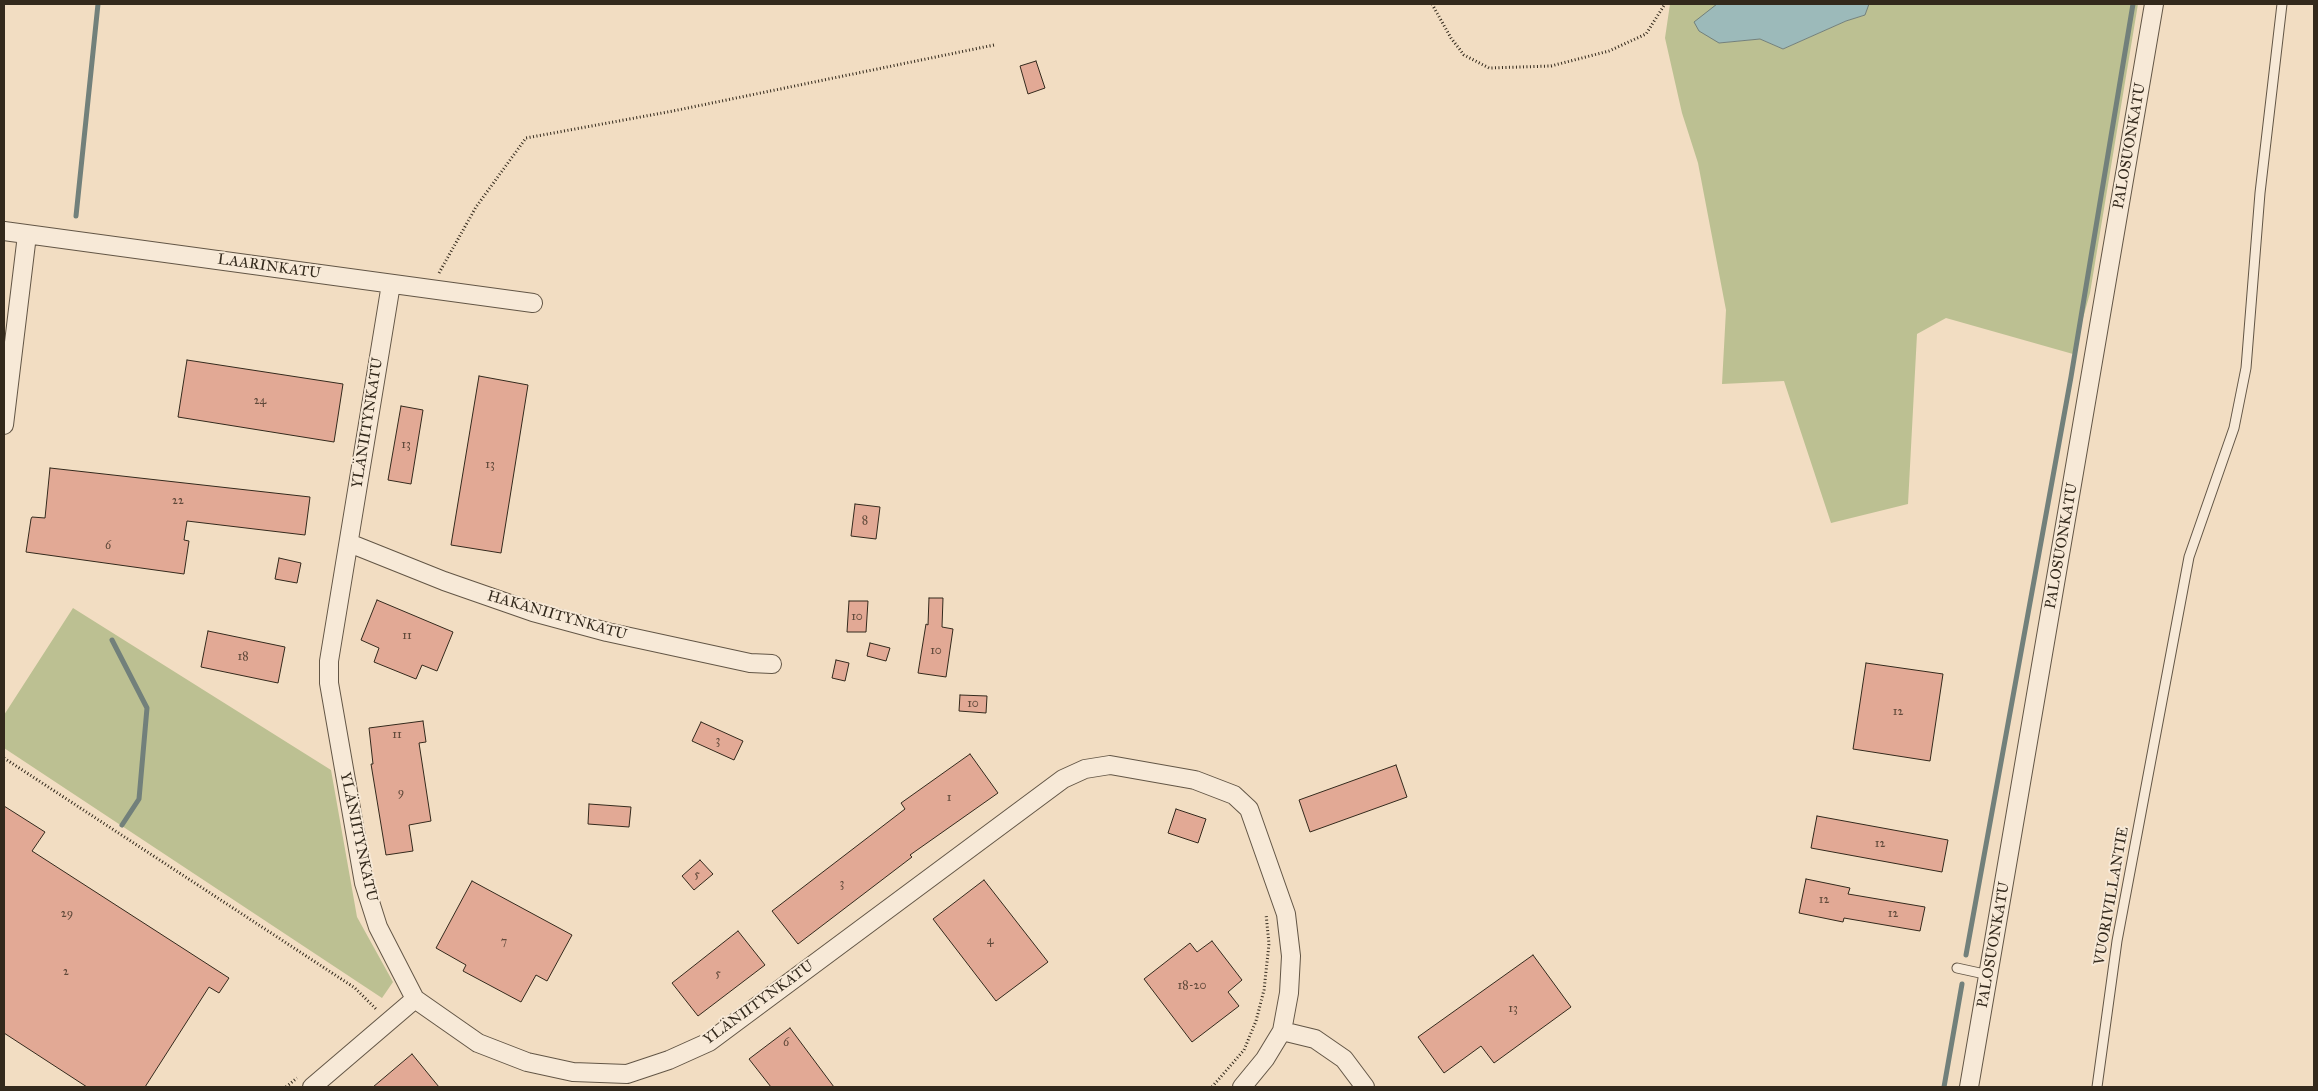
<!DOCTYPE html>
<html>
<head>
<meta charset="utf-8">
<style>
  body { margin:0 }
  #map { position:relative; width:2318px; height:1091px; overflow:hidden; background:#f2ddc2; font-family:"IM FELL Great Primer",serif }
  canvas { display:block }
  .frame { position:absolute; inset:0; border:5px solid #33291c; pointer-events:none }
</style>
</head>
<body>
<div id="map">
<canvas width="2318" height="1091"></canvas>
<div class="frame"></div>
</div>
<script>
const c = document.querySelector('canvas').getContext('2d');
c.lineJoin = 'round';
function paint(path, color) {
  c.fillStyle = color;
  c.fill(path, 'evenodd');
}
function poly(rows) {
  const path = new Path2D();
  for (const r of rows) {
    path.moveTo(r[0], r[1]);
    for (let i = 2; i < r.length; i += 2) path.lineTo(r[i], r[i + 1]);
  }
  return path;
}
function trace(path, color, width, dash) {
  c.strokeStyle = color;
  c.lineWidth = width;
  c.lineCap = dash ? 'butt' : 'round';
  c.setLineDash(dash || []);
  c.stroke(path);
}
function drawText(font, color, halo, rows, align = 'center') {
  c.font = font + ' "IM FELL Great Primer",serif';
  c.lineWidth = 4;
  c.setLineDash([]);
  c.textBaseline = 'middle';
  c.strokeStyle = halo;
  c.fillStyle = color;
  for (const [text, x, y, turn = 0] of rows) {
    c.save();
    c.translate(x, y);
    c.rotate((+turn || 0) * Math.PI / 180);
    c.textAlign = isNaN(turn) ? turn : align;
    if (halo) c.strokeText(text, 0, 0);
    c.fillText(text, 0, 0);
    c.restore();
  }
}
const green = poly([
  [1670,4,1718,4,1719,43,1760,39,1783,49,1846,21,1865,15,1869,4,2138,4,2090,293,2073,354,1946,318,1917,334,1908,504,1831,523,1784,381,1722,384,1726,310,1698,163,1682,113,1665,38],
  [73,608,331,770,357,917,393,982,382,998,4,748,4,715]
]);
const water = poly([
  [1717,4,1869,4,1865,15,1846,21,1783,49,1760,39,1719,43,1699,31,1694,22,1717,4]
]);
const stream = poly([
  [76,216,98,4],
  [112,640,147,708,139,799,122,825],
  [1966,955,2071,377,2133,4],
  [1944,1087,1962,984]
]);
const building = poly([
  [1036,61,1045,88,1028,94,1020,66,1036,61],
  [187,360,343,384,334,442,178,417,187,360],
  [479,376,528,385,501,553,451,545,479,376],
  [401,406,423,410,411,484,388,480,401,406],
  [50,468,310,497,305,535,187,521,184,540,189,541,184,574,26,552,31,519,32,517,45,518,50,468],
  [855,504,880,507,876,539,851,536,855,504],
  [279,558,301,563,297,583,275,579,279,558],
  [929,598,943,598,942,627,953,629,946,677,918,673,926,624,928,625,929,598],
  [377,600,453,632,437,671,422,665,416,679,374,662,379,648,361,640,377,600],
  [849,601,868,601,866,632,847,632,849,601],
  [208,631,285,647,278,683,201,667,208,631],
  [870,643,890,648,886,661,867,656,870,643],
  [836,660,849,663,845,681,832,678,836,660],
  [1866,663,1943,674,1930,761,1853,749,1866,663],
  [960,695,987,696,986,713,959,711,960,695],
  [423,721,426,742,419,743,431,821,409,825,413,851,386,855,371,764,373,764,369,728,423,721],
  [701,722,743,741,734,760,692,741,701,722],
  [970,754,998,793,910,855,912,857,798,944,772,911,905,809,901,803,970,754],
  [1396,765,1407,797,1310,832,1299,800,1396,765],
  [589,804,631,807,629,827,588,824,589,804],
  [4,806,45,832,32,851,229,978,219,993,209,987,145,1087,87,1087,4,1033,4,806],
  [1176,809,1206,819,1198,843,1168,833,1176,809],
  [1817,816,1948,840,1942,872,1811,848,1817,816],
  [700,860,713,874,694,890,682,876,700,860],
  [1806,879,1850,888,1848,894,1925,907,1920,931,1844,918,1843,922,1799,913,1806,879],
  [984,880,1048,962,996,1001,933,919,984,880],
  [472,881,572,935,547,981,536,975,521,1002,463,971,466,965,436,948,472,881],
  [738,931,765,965,698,1016,672,983,738,931],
  [1212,941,1242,980,1228,992,1239,1006,1192,1042,1144,979,1190,943,1197,952,1212,941],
  [1533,955,1571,1007,1494,1063,1481,1046,1444,1073,1418,1037,1533,955],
  [790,1028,834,1087,771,1087,749,1059,790,1028],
  [412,1054,439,1087,373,1087,412,1054]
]);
const path = poly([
  [1432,4,1451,38,1464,55,1489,68,1551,66,1609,51,1646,34,1665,4],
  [439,273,476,207,526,138,673,111,994,45],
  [4,758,355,988,376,1009],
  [286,1087,297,1078],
  [1212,1087,1244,1050,1256,1021,1264,990,1269,944,1266,914]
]);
const service = poly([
  [1957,968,1989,975],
  [2097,1087,2117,941,2189,557,2234,428,2246,368,2260,193,2282,4]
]);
const minor = poly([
  [4,231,533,303],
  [391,284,329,661,329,683,364,883,378,927,415,999,478,1043,527,1062,573,1072,627,1074,669,1060,709,1042,1063,779,1085,769,1110,765,1195,780,1234,795,1249,809,1286,914,1291,956,1289,993,1282,1031,1265,1059,1242,1087],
  [4,425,27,235],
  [349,543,444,581,533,612,607,632,750,663,772,664],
  [1282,1031,1315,1039,1344,1059,1365,1087],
  [312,1087,415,999],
  [1969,1087,2154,4]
]);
const numberNames = [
  ["24",260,401],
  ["13",406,445],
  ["13",490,465],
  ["22",178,501],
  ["8",865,521],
  ["6",108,546],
  ["10",857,617],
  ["11",407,636],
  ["10",936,651],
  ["18",243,657],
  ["10",973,704],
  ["12",1898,712],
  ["11",397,735],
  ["3",718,741],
  ["9",401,793],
  ["1",949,798],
  ["12",1880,844],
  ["5",697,875],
  ["3",842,884],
  ["12",1824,900],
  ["29",67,914],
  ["12",1893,914],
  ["4",990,941],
  ["7",504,942],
  ["2",66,972],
  ["5",718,974],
  ["18-20",1192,986],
  ["13",1513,1009],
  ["6",786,1043]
];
const streetNames = [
  ["PALOSUONKATU",2130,146,-80],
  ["LAARINKATU",269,267,8],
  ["YLÄNIITYNKATU",368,423,-81],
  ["PALOSUONKATU",2062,546,-80],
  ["HAKANIITYNKATU",557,616,16],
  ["YLÄNIITYNKATU",358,837,78],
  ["VUORIVILLANTIE",2112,896,-80],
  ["PALOSUONKATU",1994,945,-80],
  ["YLÄNIITYNKATU",759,1003,-36]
];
paint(green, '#bcc092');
paint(water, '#9cbaba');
trace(water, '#72807b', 1);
trace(stream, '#72807b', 5);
paint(building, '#e2a995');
trace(building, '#33291c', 1);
trace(service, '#635646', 11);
trace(minor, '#635646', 20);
trace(path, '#33291c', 3, [1, 2.5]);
trace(service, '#f7e9d7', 9);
trace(minor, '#f7e9d7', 18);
drawText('12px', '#5f493a', null, numberNames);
drawText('15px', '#33291c', '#f7e9d7', streetNames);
</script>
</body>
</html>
